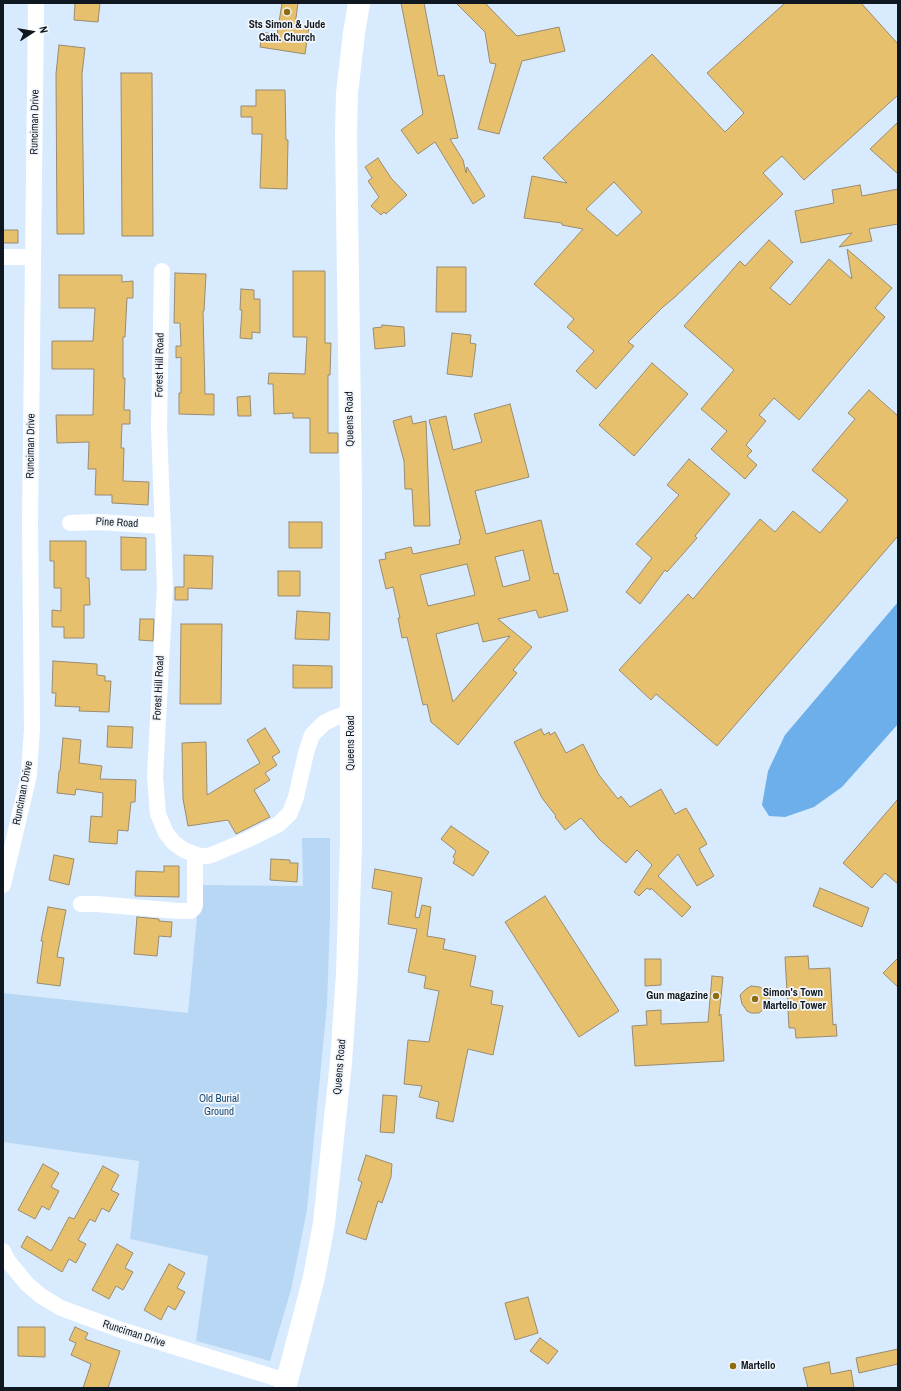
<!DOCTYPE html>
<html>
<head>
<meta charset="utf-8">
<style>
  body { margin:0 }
  #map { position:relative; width:901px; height:1391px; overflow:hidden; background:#d8ebfe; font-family:"Archivo Narrow",sans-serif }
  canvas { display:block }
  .frame { position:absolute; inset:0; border:4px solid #0f1820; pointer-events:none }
  .north { position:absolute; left:12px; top:12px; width:40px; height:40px; -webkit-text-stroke:3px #f2f6fb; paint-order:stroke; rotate:78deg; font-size:11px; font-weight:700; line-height:16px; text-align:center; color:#0f1820 }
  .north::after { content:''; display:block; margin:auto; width:14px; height:18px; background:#0f1820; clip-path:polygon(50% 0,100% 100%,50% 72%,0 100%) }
</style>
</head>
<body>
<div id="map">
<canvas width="901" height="1391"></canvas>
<div class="frame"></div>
<div class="north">N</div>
</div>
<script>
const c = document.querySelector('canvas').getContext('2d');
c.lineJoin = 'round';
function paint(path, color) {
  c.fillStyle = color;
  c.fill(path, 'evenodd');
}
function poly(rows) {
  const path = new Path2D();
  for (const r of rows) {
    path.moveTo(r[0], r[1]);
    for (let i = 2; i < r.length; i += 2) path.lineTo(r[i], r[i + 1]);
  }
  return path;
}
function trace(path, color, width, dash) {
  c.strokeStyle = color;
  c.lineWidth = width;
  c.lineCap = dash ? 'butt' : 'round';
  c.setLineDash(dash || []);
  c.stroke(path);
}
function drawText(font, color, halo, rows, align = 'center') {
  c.font = font + ' "Archivo Narrow",sans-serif';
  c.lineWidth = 3.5;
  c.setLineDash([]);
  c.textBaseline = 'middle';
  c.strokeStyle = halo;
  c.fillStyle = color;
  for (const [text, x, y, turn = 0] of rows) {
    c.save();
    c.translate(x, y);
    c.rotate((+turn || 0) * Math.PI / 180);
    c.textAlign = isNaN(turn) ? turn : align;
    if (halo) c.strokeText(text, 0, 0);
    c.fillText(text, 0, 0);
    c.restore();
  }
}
const green = poly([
  [302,838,330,838,330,919,327,1005,307,1210,291,1290,270,1361,196,1341,208,1256,130,1239,139,1161,3,1142,3,993,188,1013,200,885,303,886]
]);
const water = poly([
  [898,602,898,724,842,787,814,807,785,817,769,816,762,805,768,771,785,735]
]);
const building = poly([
  [75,3,100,3,98,22,74,20,75,3],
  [282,3,298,3,295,25,309,27,305,54,260,47,262,32,277,35,282,3],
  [401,3,424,3,438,76,444,75,458,138,450,139,463,160,466,173,467,167,485,196,473,204,435,142,418,154,401,130,423,114,401,3],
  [456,3,485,3,517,36,559,27,565,51,522,61,499,134,478,129,496,64,490,63,485,32,456,3],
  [785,3,861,3,898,44,898,95,804,180,782,156,763,173,783,194,675,297,663,307,628,342,634,346,596,389,576,371,594,351,567,327,574,319,534,284,583,229,562,225,562,223,524,218,532,176,567,183,543,158,652,54,725,132,744,113,707,73,785,3],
  [614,182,642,212,617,236,586,209,614,182],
  [59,45,85,48,82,74,84,234,57,234,56,74,59,45],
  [121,73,152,73,153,236,122,236,121,73],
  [256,90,285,90,286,140,288,140,287,189,260,188,262,134,252,134,252,117,241,117,241,106,256,106,256,90],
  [898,122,898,174,870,149,898,122],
  [378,158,391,178,407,195,386,214,384,212,381,215,371,206,379,197,368,181,372,178,365,167,378,158],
  [860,185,862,196,898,189,898,224,869,229,872,241,839,247,852,233,801,243,795,211,834,203,832,190,860,185],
  [3,230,18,230,18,243,3,243,3,230],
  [769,240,793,262,770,288,790,305,829,259,852,279,847,249,892,288,875,308,885,317,799,420,774,398,759,415,766,421,746,445,752,451,747,456,757,465,745,479,711,449,727,431,701,409,734,370,684,326,740,261,745,266,769,240],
  [437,267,466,267,466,312,436,312,437,267],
  [293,271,325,271,325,343,331,343,330,375,328,375,328,433,338,433,338,453,310,453,310,418,293,418,293,413,274,414,273,384,268,384,269,373,305,374,307,337,293,337,293,271],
  [175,273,206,274,204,311,203,311,205,394,214,394,214,415,179,414,179,393,181,393,181,357,176,358,176,346,181,346,180,323,174,323,175,273],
  [59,275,122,275,122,282,133,281,133,298,127,298,125,337,123,337,123,378,125,378,124,410,130,410,130,424,122,424,121,448,124,448,123,481,149,482,148,505,112,503,112,495,95,495,96,469,88,469,89,442,57,443,56,415,93,415,94,369,52,369,52,341,93,341,95,308,59,308,59,275],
  [241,289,254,290,254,299,260,299,260,333,252,332,252,339,240,338,242,310,240,310,241,289],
  [382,325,404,327,405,346,375,349,373,328,382,327,382,325],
  [452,333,471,335,470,343,476,344,472,377,447,374,452,333],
  [652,363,688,394,634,456,599,425,652,363],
  [869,390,898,416,898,536,717,746,656,694,651,700,619,670,688,594,693,599,760,519,775,532,793,511,820,533,848,500,812,470,855,419,848,413,869,390],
  [250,396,251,416,238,416,237,397,250,396],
  [510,404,529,477,475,491,486,534,541,520,554,574,558,573,568,611,539,618,536,610,498,619,532,647,513,670,517,673,458,745,431,722,427,704,423,705,407,637,402,638,398,618,400,618,393,587,386,589,379,560,386,559,385,553,411,547,413,554,460,544,459,540,461,539,429,420,446,416,453,450,482,442,474,414,510,404],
  [523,550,530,580,503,587,495,557,523,550],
  [467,564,475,595,428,606,420,575,467,564],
  [478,623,483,642,510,636,453,702,436,634,478,623],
  [411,416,413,424,426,421,430,526,414,526,412,489,405,489,404,461,393,421,411,416],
  [689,459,730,494,695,536,697,538,667,572,665,570,640,604,626,592,652,558,636,544,679,495,667,485,689,459],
  [289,522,322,522,322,548,289,548,289,522],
  [121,537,146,538,146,570,121,570,121,537],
  [50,541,86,541,86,578,89,578,90,605,84,605,84,638,64,638,64,627,52,627,52,610,61,611,61,588,54,588,54,561,50,561,50,541],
  [184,555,213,556,212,589,188,588,188,600,175,600,175,587,184,587,184,555],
  [278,571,300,571,300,596,278,596,278,571],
  [297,611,330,613,329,640,295,639,297,611],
  [140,619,154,619,153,641,139,640,140,619],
  [181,624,222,624,221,704,180,704,181,624],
  [53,661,97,664,97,675,105,676,105,681,111,681,109,712,79,711,80,707,55,706,56,693,52,693,53,661],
  [293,665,332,666,332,688,293,688,293,665],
  [108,726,133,727,132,748,107,747,108,726],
  [265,728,280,752,272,757,277,765,265,773,270,780,254,790,270,817,236,834,228,820,188,826,183,799,182,743,206,742,207,795,260,763,247,740,265,728],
  [541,729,544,735,549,732,550,735,555,732,566,753,583,744,599,775,618,799,621,796,630,807,661,789,675,814,686,808,707,844,699,849,714,876,697,886,678,854,658,876,691,907,682,917,651,888,650,890,647,888,639,896,634,892,652,865,637,850,626,863,600,840,581,818,565,830,555,817,556,816,542,798,514,742,541,729],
  [63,738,81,740,79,763,102,766,100,779,136,780,135,802,131,802,128,831,118,830,117,844,89,842,91,816,102,817,103,793,76,789,75,795,57,793,59,771,60,771,63,738],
  [898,799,898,884,885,873,872,888,843,863,898,799],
  [451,826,489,852,473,876,453,863,455,859,453,857,456,851,441,839,451,826],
  [54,855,74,859,69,885,49,880,54,855],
  [271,859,290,860,290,863,298,863,297,882,270,880,271,859],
  [164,866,179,866,179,897,135,896,136,871,164,872,164,866],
  [375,869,422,878,415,917,419,918,422,905,431,907,427,936,445,939,443,949,476,956,470,986,493,991,491,1004,503,1006,493,1055,468,1049,453,1122,436,1118,439,1102,419,1097,422,1086,404,1084,408,1040,429,1042,439,991,424,988,426,976,408,972,417,929,388,924,392,892,372,888,375,869],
  [820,888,869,908,862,927,813,906,820,888],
  [545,896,619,1011,579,1037,505,922,545,896],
  [48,907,66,910,57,957,64,958,60,986,37,983,43,941,41,941,48,907],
  [137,917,159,919,159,921,172,922,171,937,159,936,157,956,134,954,137,917],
  [808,956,809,969,830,968,833,1025,836,1024,837,1036,796,1038,795,1028,789,1028,785,957,808,956],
  [898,958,898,987,883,973,898,958],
  [645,959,661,959,661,985,645,986,645,959],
  [712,976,723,977,719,1016,721,1014,724,1061,635,1066,632,1026,647,1025,646,1011,661,1010,661,1024,708,1022,712,976],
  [751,986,760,987,764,990,770,997,766,1007,759,1013,751,1013,747,1011,742,1004,740,995,746,989,751,986],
  [383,1095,397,1096,394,1133,380,1132,383,1095],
  [366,1155,392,1164,391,1177,382,1203,378,1201,366,1240,346,1233,362,1182,358,1180,366,1155],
  [43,1164,59,1173,51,1187,59,1191,49,1210,42,1206,35,1219,18,1210,43,1164],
  [103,1166,119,1175,111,1190,119,1194,109,1212,102,1208,95,1222,90,1219,78,1240,86,1244,76,1263,69,1259,62,1272,21,1247,27,1236,51,1251,69,1217,74,1219,103,1166],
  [117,1244,133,1253,125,1268,133,1272,123,1290,116,1286,109,1299,92,1290,117,1244],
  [169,1264,185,1273,177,1288,185,1292,175,1310,168,1306,161,1320,144,1310,169,1264],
  [528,1297,538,1333,515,1340,505,1303,528,1297],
  [18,1327,45,1327,45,1357,18,1356,18,1327],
  [75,1327,88,1333,85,1339,120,1351,108,1388,83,1388,91,1364,71,1355,76,1343,69,1340,75,1327],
  [540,1338,558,1351,548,1364,530,1351,540,1338],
  [898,1349,898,1364,859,1373,856,1358,898,1349],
  [829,1362,831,1374,851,1370,854,1388,808,1388,803,1368,829,1362]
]);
const street = poly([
  [3,257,33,257],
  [162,271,159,427,165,587,155,777,158,814,166,833,174,843,184,850,199,856,207,856,214,854,249,839,279,824,290,813,296,797,306,753,312,735,324,723,334,718,351,712],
  [70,523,98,522,163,526],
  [3,885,29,775,32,728,30,523,36,3],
  [81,904,97,904,179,911,190,911,194,908,195,905,195,854],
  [3,1251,8,1261,27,1284,41,1296,61,1308,121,1330,273,1377,287,1381]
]);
const secondary = poly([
  [285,1388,305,1312,314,1277,324,1223,341,1062,347,974,351,843,351,491,346,135,347,93,354,33,359,3]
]);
const markers = [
  [287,12,4,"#8e6c0f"],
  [716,996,4,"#8e6c0f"],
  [755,999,4,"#8e6c0f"],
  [733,1366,4,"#8e6c0f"]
];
const poiNames = [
  ["Sts Simon & Jude",287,25,"center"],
  ["Cath. Church",287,38,"center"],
  ["Simon's Town",763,993],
  ["Martello Tower",763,1006],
  ["Gun magazine",708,996,"right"],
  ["Martello",741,1366]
];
const streetNames = [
  ["Runciman Drive",35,122,-89],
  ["Forest Hill Road",160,365,-89],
  ["Queens Road",350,419,-91],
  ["Runciman Drive",31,446,-89],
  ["Pine Road",117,523,3],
  ["Forest Hill Road",159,688,-87],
  ["Queens Road",351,743,-90],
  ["Runciman Drive",23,793,-79],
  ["Queens Road",340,1067,-85],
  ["Runciman Drive",134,1334,18]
];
const parkNames = [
  ["Old Burial",219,1099],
  ["Ground",219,1112]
];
paint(green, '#b8d7f5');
paint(water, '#6cafeb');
paint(building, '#e7c06d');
trace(building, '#988b70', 1);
trace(street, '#fff', 16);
trace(secondary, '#fff', 22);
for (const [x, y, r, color] of markers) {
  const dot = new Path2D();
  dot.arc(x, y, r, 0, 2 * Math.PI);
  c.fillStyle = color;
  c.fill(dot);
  trace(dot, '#f2f6fb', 1.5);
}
drawText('bold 11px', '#0f1820', '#f2f6fb', poiNames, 'left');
drawText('11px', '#0f1820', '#f2f6fb', streetNames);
drawText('11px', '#1a4a72', '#f2f6fb', parkNames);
</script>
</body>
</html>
